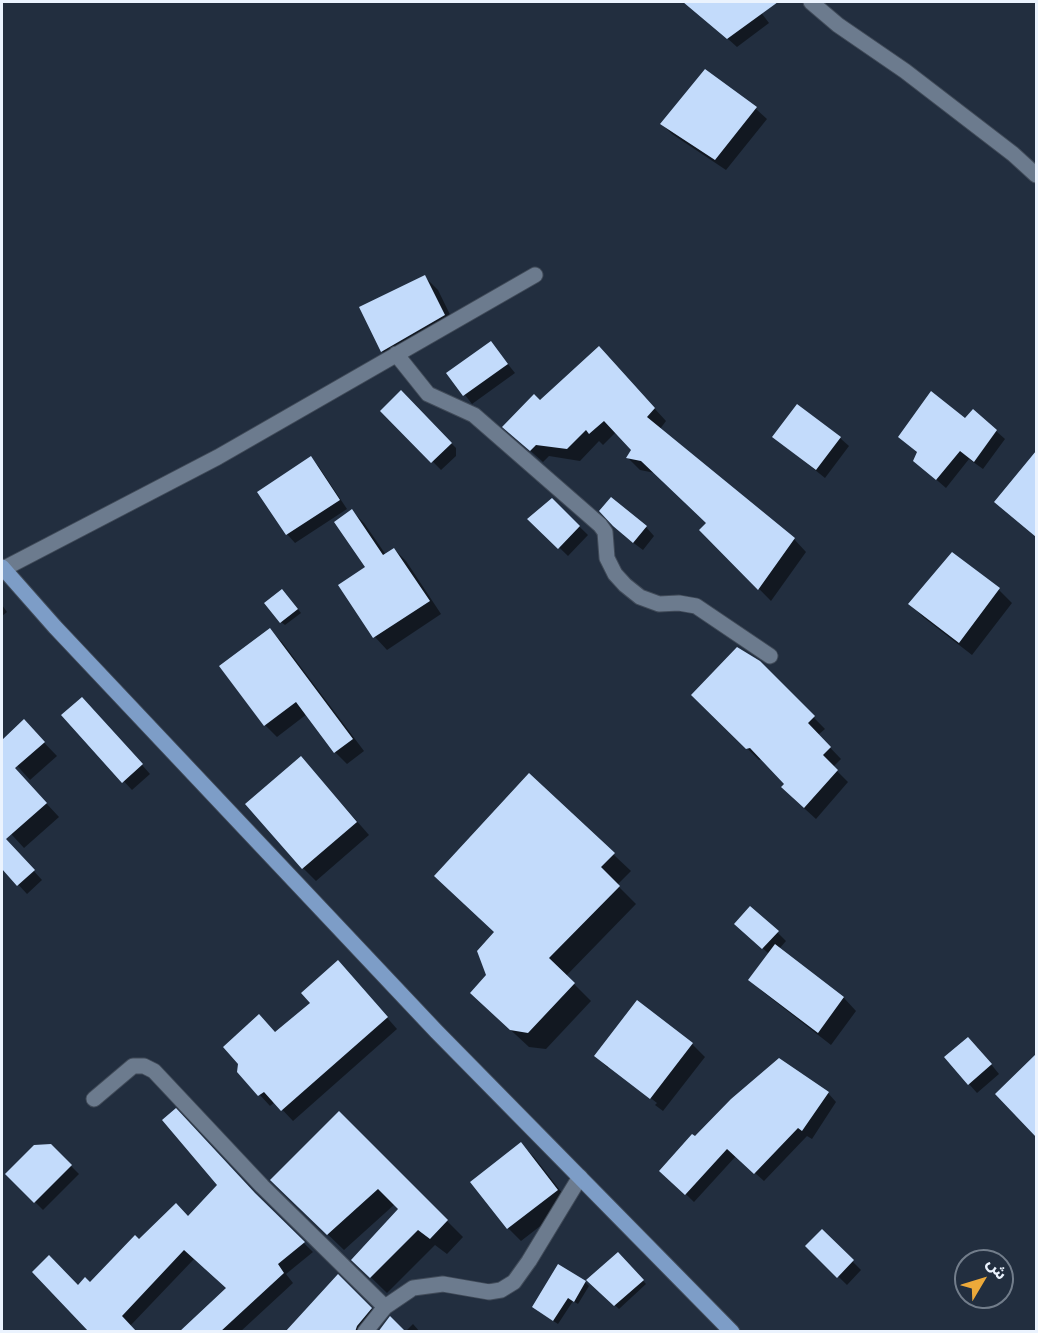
<!DOCTYPE html>
<html>
<head>
<meta charset="utf-8">
<style>
  body { margin:0 }
  #map { position:relative; width:1038px; height:1333px; overflow:hidden; background:#222e3f; font-family:"Times New Roman","Noto Sans Arabic",serif }
  canvas { display:block }
  .frame { position:absolute; inset:0; border:3px solid #ebf3fe; pointer-events:none }
  .north { position:absolute; left:954px; top:1249px; width:60px; height:60px; box-sizing:border-box; background:#222e3f; border:2px solid #727d8b; border-radius:50%; rotate:52deg; font-size:16px; font-weight:700; line-height:24px; text-align:center; color:#ebf3fe }
  .north::after { content:''; display:block; margin:auto; width:21px; height:27px; background:#eca93a; clip-path:polygon(50% 0,100% 100%,50% 72%,0 100%) }
</style>
</head>
<body>
<div id="map">
<canvas width="1038" height="1333"></canvas>
<div class="frame"></div>
<div class="north">ش</div>
</div>
<script>
const c = document.querySelector('canvas').getContext('2d');
c.lineJoin = 'round';
function paint(path, color) {
  c.fillStyle = color;
  c.fill(path, 'evenodd');
}
function poly(rows) {
  const path = new Path2D();
  for (const r of rows) {
    path.moveTo(r[0], r[1]);
    for (let i = 2; i < r.length; i += 2) path.lineTo(r[i], r[i + 1]);
  }
  return path;
}
function trace(path, color, width, dash) {
  c.strokeStyle = color;
  c.lineWidth = width;
  c.lineCap = dash ? 'butt' : 'round';
  c.setLineDash(dash || []);
  c.stroke(path);
}
const shadow = poly([
  [695,2,753,2,769,23,737,47,699,13],
  [705,71,756,109,767,119,726,170,672,134,662,124],
  [425,277,438,290,457,329,395,364,382,351],
  [491,343,515,373,472,404,448,373],
  [611,361,666,421,660,429,794,539,806,552,771,601,701,530,708,523,655,473,640,470,628,458,632,450,616,432,603,445,599,441,580,461,549,456,543,462,517,439,540,402],
  [401,393,456,448,456,456,441,470,383,411],
  [965,420,996,431,1005,439,983,469,969,459,946,488,924,469,919,453,900,437],
  [774,437,840,438,849,446,825,478],
  [311,458,319,467,347,509,295,543,287,534],
  [1026,466,1036,474,1036,537,1004,510],
  [552,500,588,535,568,556,530,519],
  [352,511,364,523,386,555,394,549,406,561,441,614,387,650,375,637,340,585,367,567],
  [646,527,654,536,643,550,623,535],
  [952,554,999,590,1012,603,972,655,923,617,910,604],
  [286,594,301,613,285,625,281,622],
  [2,605,7,612,2,616],
  [270,630,282,642,364,751,347,764,335,752,307,714,277,737,265,725],
  [759,662,825,729,818,735,841,759,833,767,848,782,816,819,794,799,786,784,762,759,759,760,693,695],
  [91,707,150,774,132,790,63,716],
  [24,722,57,756,30,780,2,749,2,742],
  [5,759,59,817,24,848,2,824,2,762],
  [313,771,369,835,316,881,303,868],
  [529,775,631,871,617,885,636,904,566,976,591,1001,546,1049,529,1047,489,1010,488,976,496,933],
  [9,844,42,880,27,894,2,867,2,850],
  [745,932,777,932,786,941,779,949,844,998,856,1011,831,1045,763,992,750,979,769,954],
  [348,973,397,1029,293,1121,275,1102,270,1106,239,1072,276,1034],
  [692,1044,705,1057,663,1111,655,1105,657,1103,608,1065,608,1068,596,1056],
  [977,1047,999,1074,977,1093,969,1084],
  [1036,1056,1036,1135,997,1094],
  [828,1093,836,1102,812,1139,807,1136,764,1181,736,1156,694,1202,670,1179,695,1138],
  [339,1113,463,1237,447,1254,435,1245,387,1293,353,1260,400,1209,395,1204,344,1250,289,1197],
  [521,1144,534,1157,570,1203,521,1241,508,1228,472,1182],
  [51,1146,79,1174,43,1210,7,1174],
  [262,1202,313,1252,286,1274,293,1283,240,1332,181,1332,228,1288,194,1259,130,1326,78,1287,90,1284,139,1241,188,1218],
  [822,1231,861,1270,847,1285,807,1246],
  [618,1254,646,1284,619,1309,588,1280],
  [338,1276,381,1319,373,1332,291,1332],
  [585,1282,589,1286,578,1304,573,1301,558,1324,538,1311],
  [413,1324,420,1332,405,1332]
]);
const building = poly([
  [683,2,778,2,727,39],
  [705,69,757,107,715,160,660,124],
  [425,275,445,315,381,352,359,307],
  [491,341,508,364,463,396,446,373],
  [599,346,655,408,647,417,795,538,758,590,699,530,706,523,641,461,626,458,631,450,604,421,589,434,586,430,567,449,536,445,530,451,502,427,534,394,540,400],
  [401,390,452,443,431,463,380,411],
  [931,391,965,418,973,409,997,430,974,462,960,451,936,480,913,461,917,452,898,437],
  [797,404,841,437,816,470,772,437],
  [1036,451,1036,537,994,502],
  [311,456,340,500,286,535,257,492],
  [611,497,647,526,633,543,613,526,599,511],
  [552,498,580,526,558,549,527,519],
  [352,509,383,555,394,548,430,601,373,638,338,585,365,567,334,522],
  [952,552,1000,588,959,643,908,604],
  [282,589,298,609,280,623,264,603],
  [270,628,353,739,334,753,296,702,264,726,219,666],
  [737,647,760,661,815,716,808,723,831,747,823,755,838,770,804,808,781,787,784,784,750,748,746,749,691,695],
  [82,697,143,764,122,783,61,715],
  [24,719,45,742,15,768,47,803,6,839,35,870,17,886,2,869,2,740],
  [301,756,357,822,302,869,245,804],
  [529,773,615,853,601,867,620,886,549,958,575,983,528,1033,510,1030,470,993,486,975,477,951,494,932,434,876],
  [750,906,779,931,762,949,734,924],
  [775,944,844,997,818,1033,748,980],
  [338,960,388,1017,281,1111,264,1092,258,1096,237,1072,238,1064,223,1047,259,1014,275,1032,310,1003,301,993],
  [637,1000,693,1043,650,1099,594,1056],
  [968,1037,992,1064,968,1085,944,1057],
  [1036,1054,1036,1137,995,1094],
  [779,1058,829,1092,802,1131,798,1128,754,1174,727,1149,685,1195,659,1171,692,1134,695,1136,731,1099],
  [176,1108,255,1193,305,1242,278,1264,284,1273,220,1332,179,1332,226,1288,184,1250,122,1316,137,1332,89,1332,32,1272,49,1255,78,1285,85,1277,90,1282,135,1235,139,1239,176,1203,188,1216,217,1185,162,1120],
  [339,1111,448,1220,430,1239,418,1230,370,1278,351,1260,398,1209,378,1189,327,1235,270,1180],
  [521,1142,558,1190,507,1229,470,1182],
  [51,1144,72,1165,34,1203,5,1174,34,1145],
  [822,1229,854,1260,837,1278,805,1246],
  [618,1252,644,1280,614,1306,586,1280],
  [558,1264,586,1281,574,1302,568,1298,553,1321,532,1307],
  [338,1274,372,1308,357,1326,355,1332,285,1332],
  [390,1316,406,1332,378,1332]
]);
const street = poly([
  [811,2,838,25,905,71,1013,154,1036,175],
  [396,354,428,394,474,415,600,525,605,532,607,558,615,574,625,585,640,597,659,604,679,603,696,606,770,656],
  [3,569,218,457,535,275],
  [94,1099,133,1066,144,1066,154,1071,262,1186,385,1307],
  [365,1332,385,1307,413,1288,443,1284,489,1292,501,1290,514,1282,529,1261,580,1177]
]);
const primary = poly([
  [2,567,55,627,436,1031,732,1332]
]);
paint(shadow, '#0007');
paint(building, '#c3dbfb');
trace(street, '#414b59', 17);
trace(primary, '#414b59', 17);
trace(street, '#6c7b8e', 15);
trace(primary, '#7d9dc7', 15);
</script>
</body>
</html>
